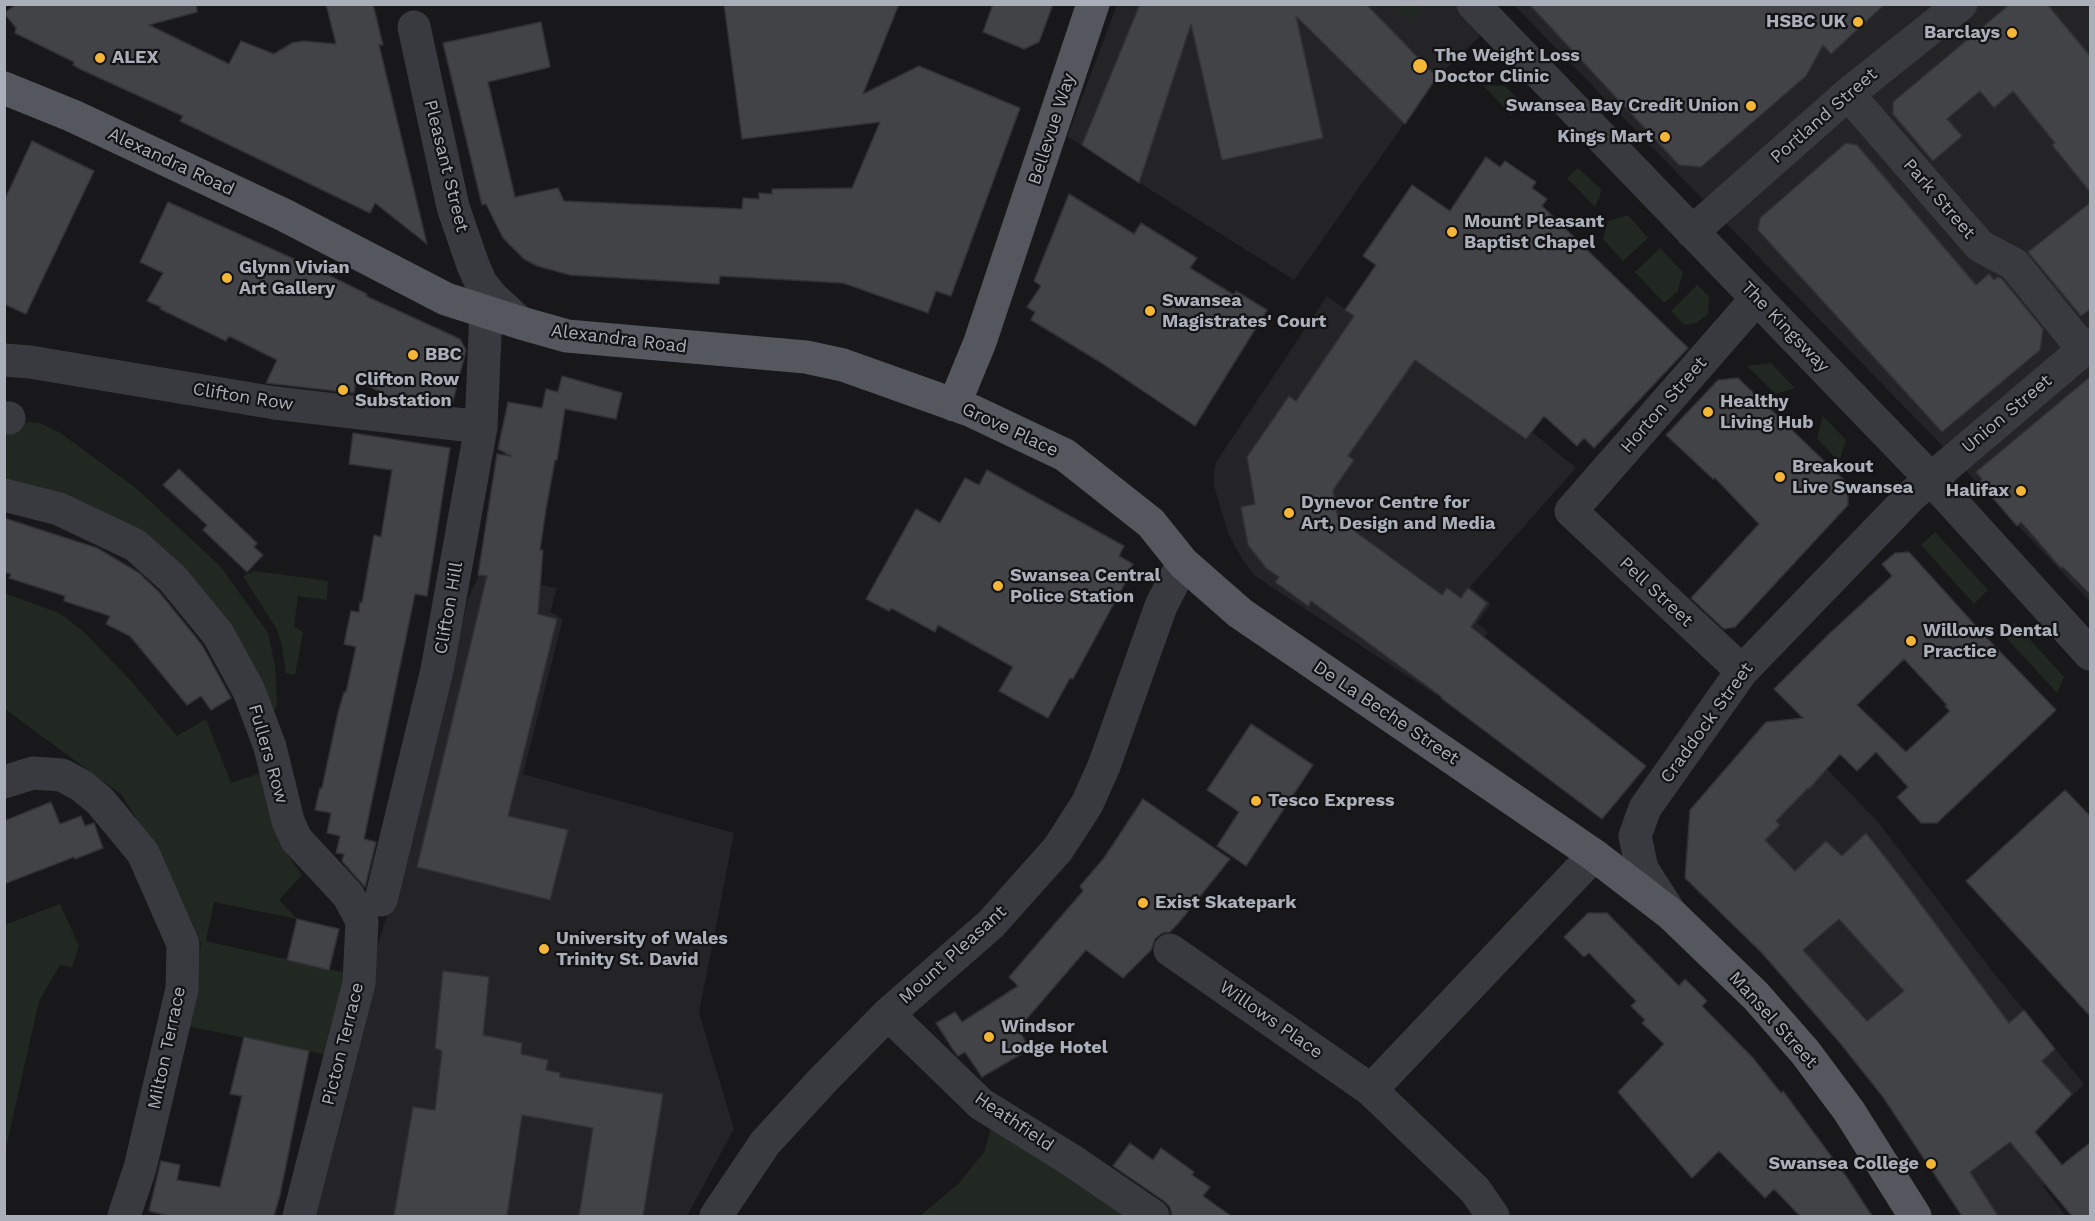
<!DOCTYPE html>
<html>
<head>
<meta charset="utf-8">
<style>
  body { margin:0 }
  #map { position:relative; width:2095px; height:1221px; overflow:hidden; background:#18181a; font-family:"Work Sans",sans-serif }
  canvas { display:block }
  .frame { position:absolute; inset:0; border:6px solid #aaafba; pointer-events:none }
</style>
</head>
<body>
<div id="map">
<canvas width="2095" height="1221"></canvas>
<div class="frame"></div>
</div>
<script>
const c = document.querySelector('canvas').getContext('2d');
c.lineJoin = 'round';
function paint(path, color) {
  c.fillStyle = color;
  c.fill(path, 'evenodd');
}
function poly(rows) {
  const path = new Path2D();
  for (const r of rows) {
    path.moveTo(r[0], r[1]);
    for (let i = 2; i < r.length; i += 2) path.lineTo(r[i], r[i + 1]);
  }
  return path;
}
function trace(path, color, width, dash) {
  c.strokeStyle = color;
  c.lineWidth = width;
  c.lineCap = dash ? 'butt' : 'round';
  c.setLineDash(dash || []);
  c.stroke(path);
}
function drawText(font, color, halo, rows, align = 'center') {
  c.font = font + ' "Work Sans",sans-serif';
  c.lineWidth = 4.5;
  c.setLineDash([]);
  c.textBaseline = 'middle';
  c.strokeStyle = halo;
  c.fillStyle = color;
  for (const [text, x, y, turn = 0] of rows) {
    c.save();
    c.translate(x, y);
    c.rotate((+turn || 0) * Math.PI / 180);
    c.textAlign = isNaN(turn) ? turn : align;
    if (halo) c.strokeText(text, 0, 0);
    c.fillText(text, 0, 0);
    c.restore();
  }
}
const built = poly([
  [1117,5,1456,5,1478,26,1480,32,1479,37,1437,77,1294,280,1149,189,1082,145,1067,137],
  [1514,5,2090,5,2090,602,1955,459],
  [1327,296,1526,439,1532,432,1576,468,1470,587,1491,604,1477,623,1488,632,1439,697,1255,576,1244,562,1229,535,1214,486,1214,473,1216,462],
  [479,575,557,588,550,612,563,619,523,774,734,833,699,1013,734,1129,687,1216,292,1216,397,884,469,596],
  [1780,720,1878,822,1993,972,2084,1084,2017,1150,2045,1184,2043,1186,2066,1216,1962,1216,1883,1097,1840,1043,1762,953,1712,787,1766,722]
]);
const green = poly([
  [1394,4,1421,4,1421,5,1411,23],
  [1483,85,1505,86,1523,104,1511,115],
  [1578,168,1602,190,1595,207,1567,178],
  [1628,215,1648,238,1623,261,1603,239,1608,221],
  [1660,248,1683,272,1678,291,1664,303,1635,272],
  [1697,285,1709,296,1708,314,1696,323,1684,325,1671,311],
  [1771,363,1795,388,1776,394,1747,366],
  [1823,416,1846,440,1839,462,1817,438],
  [30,422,39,423,59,432,137,489,220,566,268,633,275,666,277,705,275,710,271,711,198,597,5,485,4,426],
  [1935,532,1988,590,1974,604,1921,545],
  [254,571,328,581,327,600,298,596,294,627,303,632,295,675,286,673,281,641,276,628,243,576],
  [5,593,61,614,84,632,131,681,177,736,206,719,231,783,261,773,278,841,302,875,279,900,297,919,214,902,206,941,346,973,328,1055,187,1026,196,982,201,943,167,868,122,795,5,709],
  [2015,623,2064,677,2057,693,2003,634],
  [60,904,79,946,72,967,60,965,39,1001,5,1152,5,925],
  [991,1126,1133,1216,920,1216,959,1183,985,1151]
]);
const building = poly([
  [17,4,196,4,197,12,149,25,229,64,241,41,274,54,292,43,303,41,336,44,326,4,373,4,383,45,379,45,427,244,375,203,370,213,180,121,183,116,82,70,73,65,74,62,15,33,16,28,4,13,17,4],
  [724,4,899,4,863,94,919,66,1020,108,951,296,936,291,928,313,843,283,720,276,719,284,570,275,537,266,524,259,503,238,486,204,482,205,443,43,541,22,550,67,488,82,515,197,558,188,564,201,742,209,743,198,759,199,759,193,772,194,772,189,852,188,880,122,742,139,724,4],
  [993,4,1053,4,1039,42,1024,49,983,32,993,4],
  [1140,4,1366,4,1437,77,1405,124,1296,16,1323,138,1222,160,1191,24,1139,183,1082,145,1140,4],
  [1529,4,1885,4,1831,54,1823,45,1806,76,1701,167,1679,165,1529,4],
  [2010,4,2047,4,2091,57,2091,193,2052,145,2055,143,2013,91,1994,108,1980,91,1947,119,1962,136,1933,161,1893,114,1893,102,2010,4],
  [32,141,94,171,26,314,4,304,4,201,32,141],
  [1846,143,1857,145,1976,285,1989,274,1994,280,1998,277,2002,279,2043,329,2040,350,1942,432,1758,230,1760,218,1846,143],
  [1486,157,1500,167,1505,161,1536,182,1532,188,1547,199,1542,206,1688,348,1594,448,1584,438,1577,446,1544,416,1526,439,1415,360,1348,456,1354,460,1333,490,1338,519,1442,595,1447,588,1461,598,1468,588,1487,603,1471,627,1646,766,1602,819,1441,698,1442,697,1311,601,1308,606,1275,582,1279,577,1266,568,1248,545,1241,507,1255,504,1247,457,1289,396,1296,401,1354,316,1345,310,1376,265,1363,256,1412,185,1450,211,1486,157],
  [1069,194,1134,234,1141,223,1197,258,1190,268,1234,295,1236,291,1267,310,1195,426,1100,362,1031,320,1035,312,1027,307,1041,286,1034,281,1069,194],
  [168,202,314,268,367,294,366,296,460,339,466,350,465,354,452,405,393,398,356,380,354,393,266,383,277,360,229,336,226,341,160,309,161,307,147,301,163,273,140,262,168,202],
  [2091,202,2091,309,2081,316,2028,252,2091,202],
  [562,376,622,393,616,419,565,409,557,460,555,460,546,509,540,550,543,550,538,614,557,619,508,816,568,830,550,900,417,867,487,576,478,575,497,454,511,456,498,449,508,402,542,408,546,389,558,392,562,376],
  [2091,376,2091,595,2063,567,2061,568,2021,522,2017,526,1979,482,1982,479,1976,472,2091,376],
  [1738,378,1848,484,1848,505,1735,627,1724,629,1691,598,1759,524,1715,478,1713,479,1666,435,1718,380,1738,378],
  [353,433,450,448,427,596,415,594,364,839,376,842,365,887,342,861,344,854,336,853,340,836,327,833,331,813,315,810,320,788,322,788,338,713,344,692,346,692,356,647,344,644,351,611,359,612,360,602,362,603,374,535,381,537,392,470,349,464,353,433],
  [179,469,257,543,254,547,263,555,247,572,203,530,207,525,163,485,179,469],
  [987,470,1124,546,1119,556,1133,564,1128,573,1130,574,1073,679,1070,678,1048,718,999,691,1013,667,938,625,935,632,891,608,889,611,866,599,916,509,940,523,965,478,979,485,987,470],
  [4,518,97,548,139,573,159,592,202,645,231,698,211,710,201,696,187,705,130,636,106,624,110,616,64,601,65,596,9,578,11,574,4,572,4,518],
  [1909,552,1985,636,2056,710,1937,823,1921,823,1897,797,1908,787,1876,752,1857,771,1840,754,1809,789,1808,788,1776,821,1780,825,1765,840,1795,871,1826,841,1842,856,1866,833,1902,879,2009,1023,2024,1010,2055,1049,2042,1061,2072,1094,2035,1132,2062,1165,2091,1142,2091,1216,2072,1216,2010,1142,1970,1172,1998,1216,1962,1216,1883,1097,1840,1043,1762,953,1685,878,1690,810,1766,722,1803,718,1774,689,1830,633,1892,576,1882,564,1895,553,1909,552],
  [1904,659,1947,705,1945,706,1950,711,1906,752,1857,705,1904,659],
  [1839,919,1904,991,1867,1021,1803,950,1839,919],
  [1251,724,1313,765,1246,866,1217,846,1239,812,1207,790,1251,724],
  [2065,790,2091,817,2091,1017,1966,881,2065,790],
  [1143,799,1230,859,1181,920,1170,932,1162,933,1155,939,1151,950,1123,978,1086,950,1018,1029,1030,1049,982,1077,965,1052,958,1056,954,1051,936,1023,955,1012,962,1022,1018,986,1009,977,1083,891,1080,886,1104,858,1143,799],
  [51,802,60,824,81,816,85,826,94,823,103,848,75,859,74,857,4,884,4,821,51,802],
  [1588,913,1607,913,1679,986,1685,979,1707,1001,1702,1006,1753,1058,1781,1093,1783,1091,1848,1179,1872,1216,1800,1216,1774,1189,1765,1198,1719,1151,1692,1178,1618,1092,1664,1044,1642,1023,1645,1020,1631,1006,1636,1001,1589,953,1584,957,1564,937,1588,913],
  [297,919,339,929,329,970,287,960,297,919],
  [443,971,489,977,483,1035,522,1043,521,1054,548,1060,546,1070,560,1073,560,1077,663,1094,643,1216,579,1216,593,1128,522,1115,507,1216,394,1216,413,1107,435,1110,442,1051,435,1048,443,971],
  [244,1037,309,1051,280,1195,274,1216,169,1216,149,1211,161,1161,180,1165,177,1180,220,1187,242,1096,230,1094,244,1037],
  [1130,1143,1153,1160,1161,1148,1194,1172,1192,1175,1210,1187,1203,1196,1231,1216,1172,1216,1170,1207,1164,1201,1113,1166,1130,1143]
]);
const minor = poly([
  [1473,4,1932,480,2090,654],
  [414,27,453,207,473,265,481,283,493,298,517,320],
  [1848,94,1980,246,2014,264,2084,350],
  [1692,232,1848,94,1961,4],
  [4,360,30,362,275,403,481,427],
  [4,418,9,418],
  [4,495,59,509,135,545,173,579,218,634,249,691,270,747,288,821,296,839,348,895,362,921,359,983,299,1216],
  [1742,671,1571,511,1757,298],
  [4,782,33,773,62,775,82,786,100,801,143,853,183,944,182,989,140,1168,124,1216],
  [381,900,437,670,481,427,486,311],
  [1669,911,1642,869,1635,836,1645,808,1742,671,1911,496,2090,344],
  [1170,950,1371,1090,1475,1190,1493,1216],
  [888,1014,981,1104,1071,1160,1153,1216],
  [1371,1090,1594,855],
  [716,1216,765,1143,823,1080,888,1014,991,924,1058,849,1087,804,1104,766,1161,606,1183,563]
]);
const major = poly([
  [4,88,73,116,284,215,446,299,521,323,567,336,806,357,843,365,972,411,1065,455,1151,523,1183,563,1240,613,1594,855,1672,915,1756,996,1805,1052,1849,1111,1915,1216],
  [954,405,980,342,1093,4]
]);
const markers = [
  [1858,22,6,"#f3b637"],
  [2012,33,6,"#f3b637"],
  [100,58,6,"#f3b637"],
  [1420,66,8,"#f3b637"],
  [1751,106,6,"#f3b637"],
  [1665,137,6,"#f3b637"],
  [1452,232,6,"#f3b637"],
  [227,278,6,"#f3b637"],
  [1150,311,6,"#f3b637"],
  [413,355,6,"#f3b637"],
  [343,390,6,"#f3b637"],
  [1708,412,6,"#f3b637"],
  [1780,477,6,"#f3b637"],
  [2021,491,6,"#f3b637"],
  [1289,513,6,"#f3b637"],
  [998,586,6,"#f3b637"],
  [1911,641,6,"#f3b637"],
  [1256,801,6,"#f3b637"],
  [1143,903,6,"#f3b637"],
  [544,949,6,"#f3b637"],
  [989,1037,6,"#f3b637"],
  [1931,1164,6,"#f3b637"]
];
const poiNames = [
  ["HSBC UK",1846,22,"right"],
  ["Barclays",2000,33,"right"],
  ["The Weight Loss",1434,56],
  ["Doctor Clinic",1434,77],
  ["ALEX",112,58],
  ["Swansea Bay Credit Union",1739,106,"right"],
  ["Kings Mart",1653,137,"right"],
  ["Mount Pleasant",1464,222],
  ["Baptist Chapel",1464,243],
  ["Glynn Vivian",239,268],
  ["Art Gallery",239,289],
  ["Swansea",1162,301],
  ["Magistrates' Court",1162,322],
  ["BBC",425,355],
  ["Clifton Row",355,380],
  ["Substation",355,401],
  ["Healthy",1720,402],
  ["Living Hub",1720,423],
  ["Breakout",1792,467],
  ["Live Swansea",1792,488],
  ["Halifax",2009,491,"right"],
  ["Dynevor Centre for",1301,503],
  ["Art, Design and Media",1301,524],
  ["Swansea Central",1010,576],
  ["Police Station",1010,597],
  ["Willows Dental",1923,631],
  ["Practice",1923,652],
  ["Tesco Express",1268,801],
  ["Exist Skatepark",1155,903],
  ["University of Wales",556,939],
  ["Trinity St. David",556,960],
  ["Windsor",1001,1027],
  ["Lodge Hotel",1001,1048],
  ["Swansea College",1919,1164,"right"]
];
const streetNames = [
  ["Portland Street",1824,116,-41],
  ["Bellevue Way",1052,129,-72],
  ["Alexandra Road",171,162,25],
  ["Pleasant Street",446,166,76],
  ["Park Street",1939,199,49],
  ["The Kingsway",1785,327,46],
  ["Alexandra Road",619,339,7],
  ["Clifton Row",243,397,9],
  ["Horton Street",1664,405,-49],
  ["Union Street",2007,414,-40],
  ["Grove Place",1010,430,25],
  ["Pell Street",1656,592,43],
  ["Clifton Hill",449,608,-80],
  ["De La Beche Street",1386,713,34],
  ["Craddock Street",1707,723,-54],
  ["Fullers Row",268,754,74],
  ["Mount Pleasant",953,955,-42],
  ["Willows Place",1271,1020,35],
  ["Mansel Street",1773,1020,48],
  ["Picton Terrace",343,1044,-76],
  ["Milton Terrace",167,1048,-78],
  ["Heathfield",1014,1122,34]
];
paint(built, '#242427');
paint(green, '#202821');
paint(building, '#424347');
trace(building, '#323236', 1.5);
trace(minor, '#393a3f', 33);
trace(major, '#55575e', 33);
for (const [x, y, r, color] of markers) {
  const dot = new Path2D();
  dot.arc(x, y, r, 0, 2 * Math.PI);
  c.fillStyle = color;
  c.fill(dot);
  trace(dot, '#131315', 2);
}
drawText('bold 18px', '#aaafba', '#131315', poiNames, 'left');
drawText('18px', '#aaafba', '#131315', streetNames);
</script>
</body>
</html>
